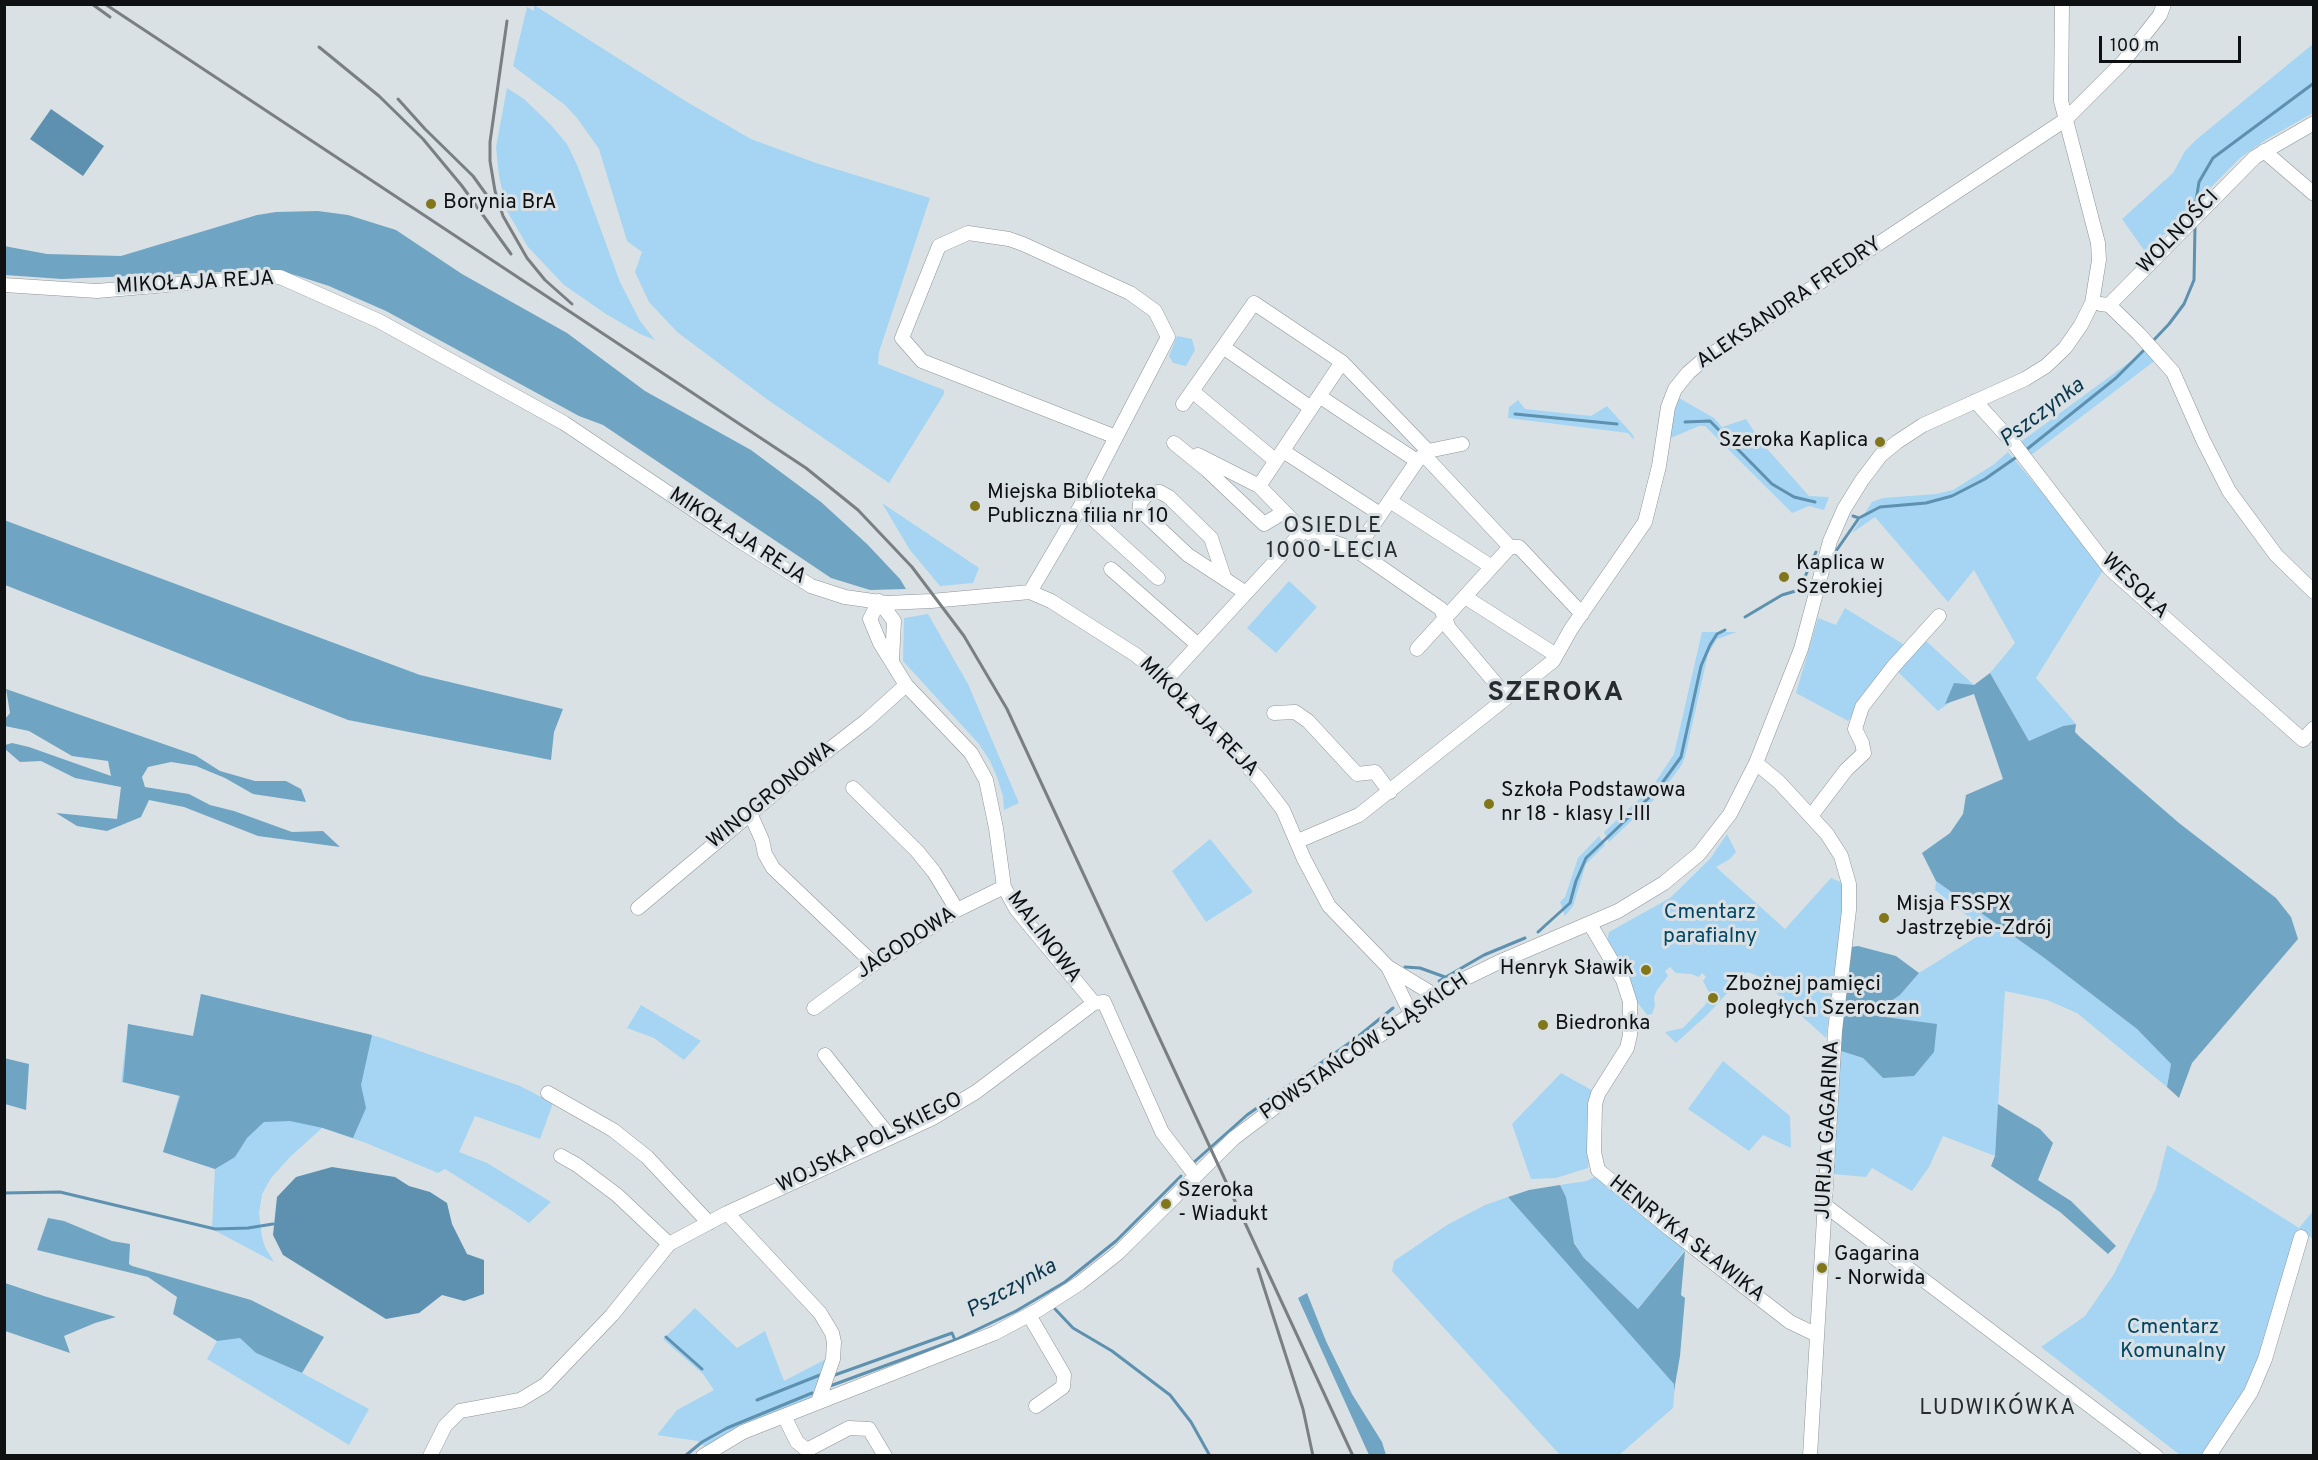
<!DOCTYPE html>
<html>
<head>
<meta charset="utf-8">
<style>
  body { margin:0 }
  #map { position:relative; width:2318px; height:1460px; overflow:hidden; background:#dae1e5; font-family:Overpass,sans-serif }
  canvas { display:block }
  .frame { position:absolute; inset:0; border:6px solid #0e1012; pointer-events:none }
  .scale { position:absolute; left:2099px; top:36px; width:142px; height:27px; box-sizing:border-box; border:3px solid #0e1012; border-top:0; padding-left:8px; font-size:18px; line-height:21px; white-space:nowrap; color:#0e1012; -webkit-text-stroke:4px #dae1e5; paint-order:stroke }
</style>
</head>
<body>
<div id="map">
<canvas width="2318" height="1460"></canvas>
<div class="frame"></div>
<div class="scale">100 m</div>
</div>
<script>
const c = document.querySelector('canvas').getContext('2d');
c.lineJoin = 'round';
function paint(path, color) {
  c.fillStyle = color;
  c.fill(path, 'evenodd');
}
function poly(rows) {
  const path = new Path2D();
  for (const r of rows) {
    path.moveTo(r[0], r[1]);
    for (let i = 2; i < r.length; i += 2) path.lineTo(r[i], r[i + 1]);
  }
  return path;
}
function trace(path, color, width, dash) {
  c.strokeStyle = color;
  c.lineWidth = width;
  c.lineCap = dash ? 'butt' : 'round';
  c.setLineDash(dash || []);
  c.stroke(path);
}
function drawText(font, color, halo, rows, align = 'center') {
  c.font = font + ' Overpass,sans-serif';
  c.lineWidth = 6;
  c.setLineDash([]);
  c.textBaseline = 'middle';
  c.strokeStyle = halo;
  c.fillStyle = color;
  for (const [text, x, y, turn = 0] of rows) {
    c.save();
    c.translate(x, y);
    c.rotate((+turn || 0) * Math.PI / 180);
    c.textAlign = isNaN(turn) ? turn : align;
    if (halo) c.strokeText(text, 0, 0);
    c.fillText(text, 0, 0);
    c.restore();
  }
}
const green = poly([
  [534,5,687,102,751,139,816,163,930,198,879,352,878,364,944,390,944,394,889,483,768,400,677,332,649,302,635,272,642,252,627,241,599,149,577,118,565,105,513,66,527,7,534,11],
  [2313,44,2313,113,2267,139,2240,158,2146,253,2122,219,2173,173,2185,151,2197,139],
  [507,88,524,99,551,125,567,144,578,167,620,282,640,321,655,340,640,334,606,314,564,285,528,247,507,211,499,176,496,147],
  [1177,336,1192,339,1195,350,1186,366,1173,363,1169,356],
  [2146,350,2157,359,2030,456,2019,443],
  [1679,398,1714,418,1722,427,1746,419,1761,442,1809,496,1829,497,1824,510,1809,506,1792,513,1705,426,1699,426,1664,441],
  [1518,400,1525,409,1591,416,1607,406,1633,435,1634,440,1628,433,1508,418,1509,407],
  [2008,452,2105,567,2036,678,2076,724,2063,726,2029,741,1990,673,2015,643,1974,570,1948,602,1875,517,1852,533,1872,502,1883,498,1936,494,1953,490,1993,465],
  [882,503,979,568,973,583,940,586,910,550],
  [1289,581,1317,607,1276,653,1247,628],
  [1845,608,1906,646,1848,721,1796,693,1818,618,1836,625],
  [928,614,968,684,1019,803,1004,810,1003,796,997,777,990,761,979,744,903,661,904,618],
  [1702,632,1737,632,1717,639,1708,654,1685,757,1681,766,1660,794,1609,842,1604,832,1652,787,1674,754],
  [1924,639,1974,685,1938,711,1896,670],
  [1727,834,1736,852,1730,859,1716,867,1785,929,1831,878,1843,883,1844,901,1826,1038,1756,975,1747,972,1707,1015,1676,1043,1665,1032,1683,1028,1705,1005,1711,996,1703,981,1706,977,1702,973,1699,977,1691,974,1676,973,1670,967,1665,971,1668,976,1657,990,1654,997,1655,1006,1652,1014,1647,1015,1637,1002,1632,985,1607,942,1609,932,1670,898,1710,859],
  [1599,836,1605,845,1586,864,1573,906,1565,916,1560,902,1565,897,1578,858],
  [1210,839,1253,892,1206,922,1172,871],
  [1936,881,2043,957,2137,1029,2171,1064,2167,1087,2077,1013,2047,1000,2005,991,1995,1156,1943,1136,1929,1167,1912,1191,1872,1168,1866,1177,1833,1174,1838,1050,1863,1058,1883,1078,1869,1015,1900,995,1919,973,1986,931,1935,890],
  [201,994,379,1037,520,1086,553,1103,540,1139,475,1116,459,1152,487,1163,551,1202,529,1223,512,1211,445,1169,438,1173,366,1143,322,1128,290,1157,271,1178,262,1194,259,1213,262,1237,265,1247,274,1262,212,1229,215,1169,163,1152,179,1095,121,1082,128,1024,193,1036],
  [641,1005,701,1041,684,1060,654,1038,627,1028],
  [1723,1061,1790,1116,1791,1148,1763,1135,1749,1151,1688,1109],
  [1561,1073,1595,1092,1588,1168,1556,1178,1531,1179,1512,1124],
  [2167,1145,2299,1228,2313,1211,2313,1239,2307,1234,2307,1232,2299,1229,2280,1284,2259,1359,2248,1385,2235,1408,2201,1455,2180,1455,2041,1347,2085,1316,2114,1274,2156,1189],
  [1598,1175,1687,1247,1638,1309,1584,1258,1571,1237,1566,1197,1560,1185,1587,1181],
  [1508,1197,1675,1384,1673,1408,1619,1455,1560,1455,1392,1271,1394,1261,1447,1225,1485,1205],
  [695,1308,737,1348,765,1331,784,1381,828,1358,814,1397,705,1447,698,1441,657,1435,677,1410,714,1390,703,1374,663,1339],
  [231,1338,241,1338,256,1353,302,1373,369,1409,349,1445,207,1359,217,1341]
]);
const forest = poly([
  [318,211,348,215,396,230,462,274,567,333,645,391,751,450,821,502,867,544,900,579,906,589,870,590,831,578,603,425,579,416,386,311,329,286,295,275,268,270,62,279,5,275,4,246,47,254,121,256,257,215,276,212],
  [4,520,420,675,563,709,554,732,551,760,348,720,5,585],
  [1990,673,2029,741,2063,726,2076,724,2075,732,2081,738,2179,823,2276,898,2291,917,2298,939,2192,1063,2179,1098,2167,1087,2171,1064,2137,1029,2043,957,1936,881,1922,853,1950,833,1963,814,1966,795,2003,779,1974,694,1945,704,1954,683,1974,685],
  [6,689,195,755,220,771,255,781,286,781,301,789,306,802,253,794,225,778,196,766,171,762,148,767,142,777,145,787,189,794,210,805,234,811,292,832,323,831,340,847,258,836,184,807,149,800,141,817,107,831,77,826,56,813,117,819,121,787,75,778,41,761,20,762,5,749,5,745,12,743,29,747,111,776,108,761,72,756,29,731,5,726,5,719,10,713],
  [1858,946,1896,956,1919,973,1900,995,1870,1015,1937,1024,1934,1052,1914,1076,1883,1078,1863,1058,1838,1050,1851,947],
  [201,994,372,1035,361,1085,366,1108,353,1138,323,1128,290,1121,264,1122,247,1138,235,1157,215,1169,163,1152,180,1096,123,1082,128,1024,193,1036],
  [4,1058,29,1064,26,1110,5,1104],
  [1998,1104,2040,1129,2053,1143,2038,1180,2071,1201,2116,1246,2108,1254,2060,1212,1991,1166,1995,1156],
  [1560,1185,1566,1197,1574,1243,1584,1258,1638,1309,1685,1251,1681,1295,1685,1298,1680,1356,1674,1391,1674,1384,1508,1197,1529,1190],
  [48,1218,64,1221,112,1241,130,1244,129,1264,132,1266,251,1300,324,1337,302,1373,256,1353,240,1338,217,1341,173,1314,177,1297,148,1277,37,1250],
  [5,1283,47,1297,116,1317,95,1323,64,1336,70,1353,5,1331],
  [1307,1293,1326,1341,1352,1394,1382,1442,1386,1455,1369,1455,1298,1298]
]);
const water = poly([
  [51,109,104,146,83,176,30,139],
  [332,1167,395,1177,409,1186,430,1192,447,1203,452,1224,467,1254,484,1260,484,1294,464,1301,442,1295,419,1313,386,1319,283,1255,273,1235,277,1197,296,1177]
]);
const stream = poly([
  [2195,207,2199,182,2213,158,2314,83],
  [2151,343,2169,324,2184,304,2194,280,2195,227],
  [1515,414,1617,424],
  [1685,422,1710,421,1772,484,1794,497,1815,502],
  [2026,450,2116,378,2146,348],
  [1853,516,1859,518],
  [1836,551,1859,518,1880,507,1926,503,1952,496,1985,479,2018,456],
  [1745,617,1782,595,1799,590,1816,552],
  [1538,932,1570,903,1576,881,1586,858,1657,790,1681,757,1701,666,1710,645,1717,634,1725,630],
  [1405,967,1420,968,1445,977],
  [1439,981,1484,955,1525,938],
  [1193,1163,1247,1115,1355,1039,1393,1008],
  [4,1193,60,1192,215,1229,248,1228,273,1224],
  [1055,1309,1073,1328,1112,1351,1170,1395,1191,1422,1210,1456],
  [666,1337,702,1369],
  [832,1376,952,1333,955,1340],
  [830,1386,955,1340,1016,1311,1065,1282,1116,1241,1181,1176],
  [757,1400,820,1375],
  [685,1456,702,1442,727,1428,812,1393]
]);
const minor = poly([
  [2264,151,2314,194],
  [4,285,97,291,260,277,280,277,379,321,564,423,737,539,811,586,845,597,887,603,931,601,1030,592,1051,601,1136,655,1166,680,1190,705,1260,780,1283,810,1304,859,1329,906,1388,967,1436,996],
  [2100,304,2109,305,2255,157,2314,123],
  [2109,305,2139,334,2173,372,2203,440,2229,491,2276,555,2314,592],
  [1223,347,1311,408],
  [1192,391,1276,461],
  [1319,396,1417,461],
  [1975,401,2015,445,2110,569,2303,740,2314,728],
  [1183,404,1254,303,1342,362],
  [1174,443,1207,470,1264,524,1284,512],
  [1283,451,1380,514],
  [1198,455,1259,486],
  [1424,455,1510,547,1519,547,1582,614],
  [1390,501,1492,567],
  [1080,507,1158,578],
  [1303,531,1259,486,1342,362,1428,451],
  [1356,550,1441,609,1449,628,1507,697],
  [1111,569,1198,645],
  [1224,577,1211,538,1169,497,1160,492,1148,493,1140,503,1140,510,1188,555,1246,593],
  [1030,592,1080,507,1116,437,1168,337,1155,311,1130,293,1023,244,1009,239,968,233,939,246,902,338,922,361,1116,437],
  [1465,597,1556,655],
  [1417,649,1510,547],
  [892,660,894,621,879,601,870,619,880,643,906,685,971,753,986,780,996,828,1004,887,1016,909,1094,1003,1104,1002,1162,1132,1195,1175],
  [1166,680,1303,531,1356,550,1417,461,1428,451,1462,444],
  [1274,713,1295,712,1308,721,1357,774,1375,772,1390,792],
  [1756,763,1779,782,1827,834,1841,856,1849,884,1849,910,1835,1031,1810,1456],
  [853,788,917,851,934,872,957,910],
  [750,813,762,840,765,854,773,868,874,964],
  [1811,816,1846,770,1864,753,1862,743,1855,729,1862,707,1893,667,1939,616],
  [1298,841,1359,815,1553,661,1571,629,1645,522,1659,466,1668,407,1675,389,1688,373,1703,360,2065,120,2123,62,2160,15,2164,4],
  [638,908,799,773,866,721,906,685],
  [1590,924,1623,980,1630,1002,1630,1035,1627,1048,1598,1094,1595,1104,1594,1152,1598,1170,1670,1229,1790,1322,1817,1335],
  [1388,967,1411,1014],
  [814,1008,874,964,957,910,1004,887],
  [825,1055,890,1137],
  [548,1093,613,1130,647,1157,709,1223],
  [561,1156,577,1165,617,1195,669,1244],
  [1826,1206,2156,1456],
  [727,1213,820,1313,832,1333,834,1342,833,1359,818,1402],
  [1029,1315,1064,1375,1063,1387,1036,1406],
  [784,1416,797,1442,807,1450,849,1428,869,1429,885,1456],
  [430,1456,445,1426,460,1411,520,1400,545,1385,612,1315,669,1244,727,1213,931,1119,976,1092,1094,1003],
  [703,1456,743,1432,995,1333,1038,1310,1080,1283,1118,1253,1234,1138,1294,1093,1462,980,1499,962,1618,911,1664,883,1699,854,1730,814,1756,763,1801,649,1830,541,1844,509,1862,480,1881,455,1897,442,1923,425,2025,379,2046,366,2065,348,2081,325,2092,303,2099,260,2098,243,2061,101,2062,4],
  [2209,1456,2251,1392,2265,1359,2301,1237]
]);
const rail = poly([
  [92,4,110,17],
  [105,4,806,468,858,510,912,567,964,636,1007,709,1353,1456],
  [507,21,490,142,490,161,495,191,503,216,527,258,545,280,572,304],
  [319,47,379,96,423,139,462,186,511,254],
  [398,99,425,129,473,176,496,208],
  [1258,1269,1303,1409,1313,1456]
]);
const markers = [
  [431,204,6,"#82761a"],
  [1880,442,6,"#82761a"],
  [975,506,6,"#82761a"],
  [1784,577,6,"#82761a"],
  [1489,804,6,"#82761a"],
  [1884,918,6,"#82761a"],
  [1646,970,6,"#82761a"],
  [1713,998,6,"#82761a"],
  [1543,1025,6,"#82761a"],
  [1166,1204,6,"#82761a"],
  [1822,1268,6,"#82761a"]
];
const poiNames = [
  ["Borynia BrA",443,204],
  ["Szeroka Kaplica",1868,442,"right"],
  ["Miejska Biblioteka",987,494],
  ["Publiczna filia nr 10",987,518],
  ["Kaplica w",1796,565],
  ["Szerokiej",1796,589],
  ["Szkoła Podstawowa",1501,792],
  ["nr 18 - klasy I-III",1501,816],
  ["Misja FSSPX",1896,906],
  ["Jastrzębie-Zdrój",1896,930],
  ["Henryk Sławik",1634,970,"right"],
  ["Zbożnej pamięci",1725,986],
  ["poległych Szeroczan",1725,1010],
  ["Biedronka",1555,1025],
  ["Szeroka",1178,1192],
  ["- Wiadukt",1178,1216],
  ["Gagarina",1834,1256],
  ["- Norwida",1834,1280]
];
const streetNames = [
  ["WOLNOŚCI",2179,233,-46],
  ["MIKOŁAJA REJA",195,284,-3],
  ["ALEKSANDRA FREDRY",1790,304,-34],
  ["MIKOŁAJA REJA",737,537,33],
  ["WESOŁA",2134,587,44],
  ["MIKOŁAJA REJA",1198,718,45],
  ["WINOGRONOWA",772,796,-39],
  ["MALINOWA",1043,938,53],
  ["JAGODOWA",907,944,-33],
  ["POWSTAŃCÓW ŚLĄSKICH",1365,1048,-34],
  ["JURIJA GAGARINA",1829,1130,-87],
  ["WOJSKA POLSKIEGO",870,1144,-26],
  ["HENRYKA SŁAWIKA",1686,1240,38]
];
const parkNames = [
  ["Cmentarz",1710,914],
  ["parafialny",1710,938],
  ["Cmentarz",2173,1329],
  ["Komunalny",2173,1353]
];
const waterNames = [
  ["Pszczynka",2043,414,-37],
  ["Pszczynka",1012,1290,-29]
];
const neighbourhoodNames = [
  ["OSIEDLE",1333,528],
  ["1000-LECIA",1333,553],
  ["LUDWIKÓWKA",1998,1410]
];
const districtNames = [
  ["SZEROKA",1556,695]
];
paint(green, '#a5d5f2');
paint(forest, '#70a4c3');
paint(water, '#5d91af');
trace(stream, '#5d91af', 3);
trace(minor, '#8e9498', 15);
trace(minor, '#fff', 14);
trace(rail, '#7a7f82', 3);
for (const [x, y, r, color] of markers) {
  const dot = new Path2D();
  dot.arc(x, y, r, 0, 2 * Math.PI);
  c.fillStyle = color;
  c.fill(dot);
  trace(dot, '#dae1e5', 2);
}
drawText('21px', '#0e1012', '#dae1e5', poiNames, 'left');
drawText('21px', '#0e1012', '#dae1e5', streetNames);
drawText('21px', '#004766', '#dae1e5', parkNames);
drawText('italic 22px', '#08364c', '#dae1e5', waterNames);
c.letterSpacing = '1.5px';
drawText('22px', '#272c30', '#dae1e5', neighbourhoodNames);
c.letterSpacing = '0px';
c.letterSpacing = '1.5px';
drawText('bold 27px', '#272c30', '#dae1e5', districtNames);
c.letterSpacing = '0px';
</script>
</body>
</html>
